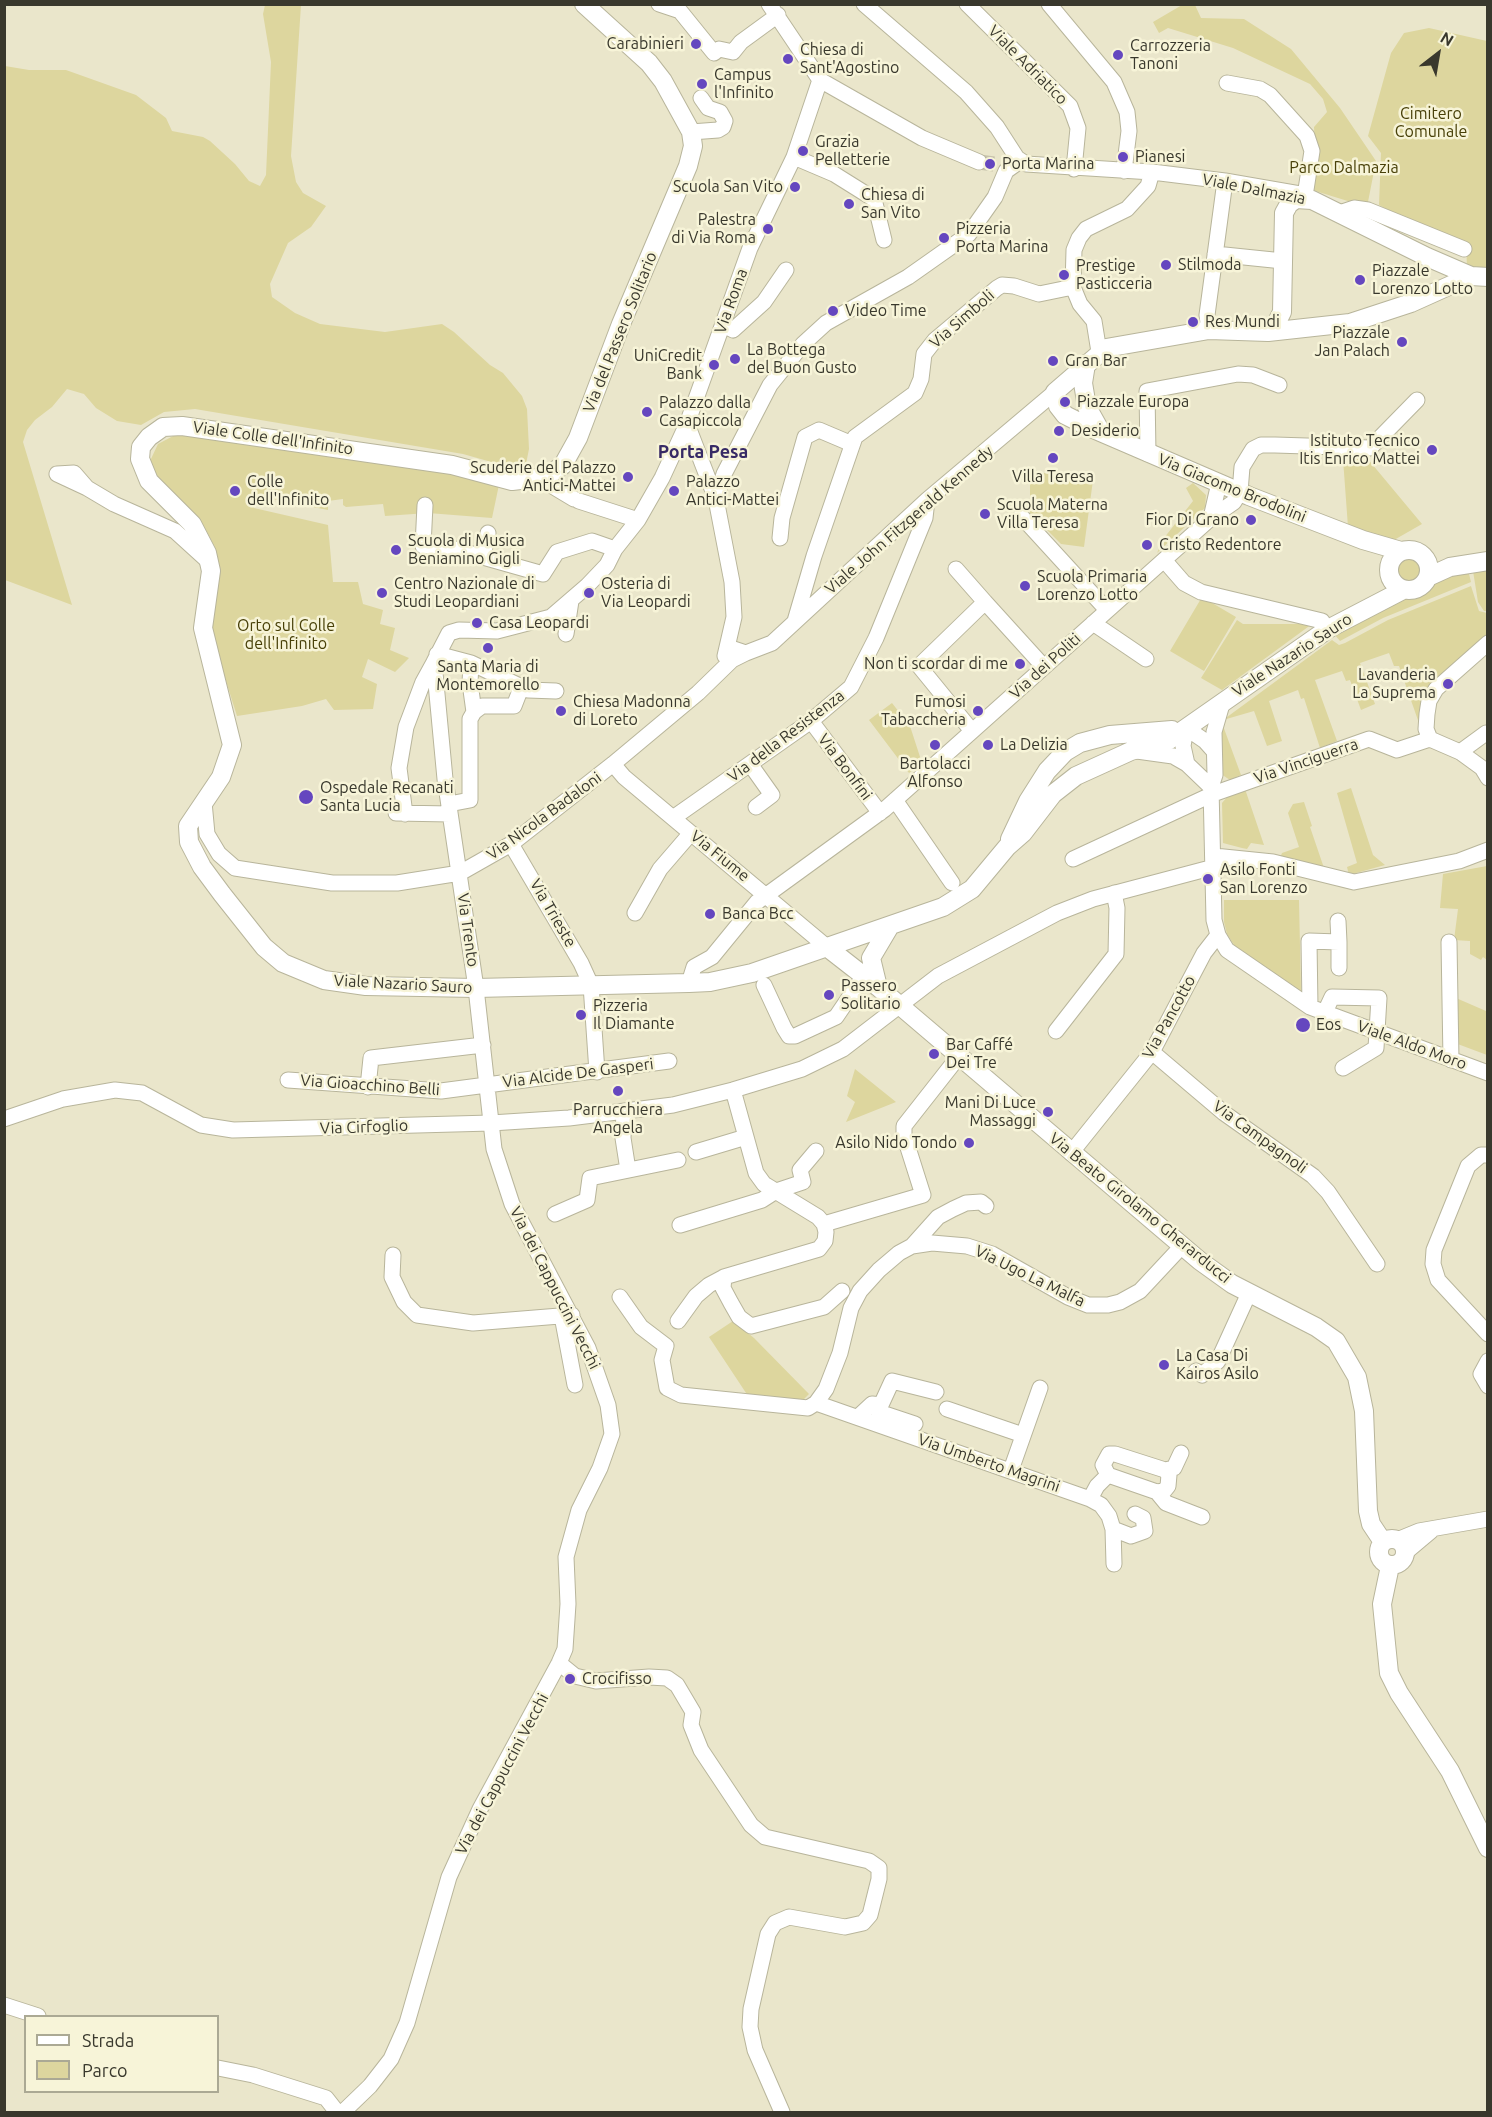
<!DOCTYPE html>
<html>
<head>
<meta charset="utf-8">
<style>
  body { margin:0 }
  #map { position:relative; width:1492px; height:2117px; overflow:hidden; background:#eae6cb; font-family:Ubuntu,sans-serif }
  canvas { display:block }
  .frame { position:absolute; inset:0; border:6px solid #39382d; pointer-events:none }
  .legend { position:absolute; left:24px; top:2015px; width:195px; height:78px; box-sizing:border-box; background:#f7f4d8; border:2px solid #aba994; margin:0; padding:8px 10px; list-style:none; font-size:18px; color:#39382d }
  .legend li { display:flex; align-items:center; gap:12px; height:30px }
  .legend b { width:30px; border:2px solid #aba994 }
  .north { position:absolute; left:1408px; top:24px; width:60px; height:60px; -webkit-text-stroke:4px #f7f4d8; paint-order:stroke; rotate:31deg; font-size:16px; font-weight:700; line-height:24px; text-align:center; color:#39382d }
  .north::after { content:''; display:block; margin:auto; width:21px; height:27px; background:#39382d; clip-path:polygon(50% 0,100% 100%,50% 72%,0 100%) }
</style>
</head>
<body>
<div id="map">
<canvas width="1492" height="2117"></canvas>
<div class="frame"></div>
<ul class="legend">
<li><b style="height:8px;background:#fff"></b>Strada</li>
<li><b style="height:16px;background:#ddd69e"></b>Parco</li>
</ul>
<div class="north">N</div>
</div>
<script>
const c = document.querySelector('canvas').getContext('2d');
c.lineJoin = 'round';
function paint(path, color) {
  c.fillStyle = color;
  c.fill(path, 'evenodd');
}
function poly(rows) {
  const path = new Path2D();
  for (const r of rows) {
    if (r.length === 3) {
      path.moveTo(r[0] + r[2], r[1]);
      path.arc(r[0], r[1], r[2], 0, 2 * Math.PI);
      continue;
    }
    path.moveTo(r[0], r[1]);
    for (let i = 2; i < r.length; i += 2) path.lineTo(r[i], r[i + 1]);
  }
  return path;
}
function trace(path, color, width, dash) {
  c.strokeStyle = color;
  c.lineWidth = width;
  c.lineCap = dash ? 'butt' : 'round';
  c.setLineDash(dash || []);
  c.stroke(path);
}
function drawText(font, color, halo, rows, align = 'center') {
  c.font = font + ' Ubuntu,sans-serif';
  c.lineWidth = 5;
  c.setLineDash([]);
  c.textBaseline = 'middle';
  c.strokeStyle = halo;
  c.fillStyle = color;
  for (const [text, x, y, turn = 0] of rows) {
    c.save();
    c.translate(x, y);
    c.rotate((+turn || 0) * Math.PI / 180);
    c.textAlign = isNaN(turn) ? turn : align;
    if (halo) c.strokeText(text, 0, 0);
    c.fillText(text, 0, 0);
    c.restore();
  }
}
const green = poly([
  [265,5,301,5,291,156,296,182,303,193,326,206,311,227,288,243,270,284,272,297,295,313,320,324,385,332,442,324,454,332,490,365,503,373,522,396,527,409,529,449,526,464,516,469,463,454,195,409,164,412,141,425,117,421,96,408,84,394,67,389,52,407,35,420,27,430,23,442,72,605,5,580,5,66,29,70,66,70,136,95,166,118,172,131,203,137,210,141,235,164,249,181,260,186,266,175,271,62,263,14],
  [1182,5,1195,5,1201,18,1244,19,1291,49,1340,108,1376,161,1367,207,1309,189,1315,150,1314,127,1327,112,1323,99,1310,84,1233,48,1168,28,1159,33,1153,22],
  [1429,28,1487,41,1487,271,1467,267,1466,244,1417,225,1379,205,1381,153,1368,136,1391,53,1404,33],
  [177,434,500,480,492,518,428,513,385,516,383,504,346,507,343,505,343,499,328,501,328,510,257,496,254,508,328,525,333,582,358,582,363,604,383,610,380,624,395,628,390,650,409,658,395,672,368,659,362,677,377,684,373,709,334,710,326,699,302,706,237,716,209,627,217,570,215,547,201,521,157,477,150,461,158,444],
  [1367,458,1422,524,1394,540,1348,527,1343,459],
  [1030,471,1093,480,1084,547,1061,544,1030,513],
  [1193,483,1206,495,1205,508,1157,553,1164,538,1193,501,1186,488],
  [1409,570,11],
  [1468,570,1471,582,1383,618,1340,641,1334,634,1402,596,1420,594,1433,582],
  [1487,570,1487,611,1484,611,1478,602,1473,571],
  [1471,586,1479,611,1487,613,1487,636,1432,689,1420,726,1399,666,1394,666,1389,653,1360,663,1375,704,1361,710,1350,680,1346,681,1342,671,1315,680,1337,741,1320,748,1304,698,1301,699,1298,690,1269,701,1282,741,1267,746,1254,711,1223,720,1332,640,1339,645,1345,643,1388,620],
  [1202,597,1236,617,1204,671,1170,651],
  [1237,620,1243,624,1312,624,1222,690,1201,678],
  [892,703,910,726,922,763,909,773,869,720],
  [1222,723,1241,775,1230,780,1221,774],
  [1351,788,1373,855,1385,865,1349,875,1347,867,1357,863,1337,793],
  [1245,789,1264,845,1251,843,1247,849,1242,848,1223,843,1222,803,1228,796],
  [1304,802,1312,826,1310,827,1324,868,1280,858,1282,853,1299,847,1288,813,1293,804],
  [1487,866,1487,960,1483,957,1481,960,1470,954,1470,941,1454,940,1458,909,1440,908,1443,874],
  [1224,900,1299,900,1301,993,1238,951,1227,934,1224,922],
  [1456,998,1486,1011,1487,1009,1487,1055,1455,1043],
  [855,1069,896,1102,846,1122,855,1102,847,1096],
  [733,1321,754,1338,809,1394,803,1400,748,1396,709,1337]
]);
const minorTunnel = poly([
  [979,162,1001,165]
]);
const minor = poly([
  [659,4,680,11,714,53,719,49,733,52,741,42,778,15],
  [769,4,820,80,922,138,979,162],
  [864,4,966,92,997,127,1017,158,1026,164,1152,172,1225,181,1300,194,1310,198],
  [967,4,1070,106,1078,128,1074,169],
  [1049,4,1114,82,1127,112,1129,131,1124,171],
  [1227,83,1260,89,1270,95,1307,136,1312,151,1305,196],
  [691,132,718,130,723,127,725,121,720,112,708,108,701,98],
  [794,157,834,174,874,199,884,240],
  [1339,213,1354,208,1368,210,1464,249],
  [1215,254,1283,261],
  [1073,287,1080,304,1094,321,1099,352],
  [723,325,733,330,764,302,786,270],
  [1209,330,1207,315,1225,181],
  [687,424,716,499,732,582,734,617,725,656],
  [1148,454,1147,391,1238,374,1253,375,1279,385],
  [546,477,554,487,574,499],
  [87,488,57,474,74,473,87,488,114,504,175,531,208,561],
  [716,499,724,474,770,385,803,344,826,323,908,277,969,234,995,197,1006,171,1020,161],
  [579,501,638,520],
  [425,505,423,546,444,546,543,574,557,552,592,541,615,549],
  [1021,516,1107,610],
  [1211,518,1219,483],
  [780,538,782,518,805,437,819,430,852,444],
  [483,556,488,533],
  [1164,560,1184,583,1201,592,1322,621],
  [956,569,985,602],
  [795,621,814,556,855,437,915,393,921,379,924,354,935,340,997,288,1002,285,1014,286,1039,294,1073,287,1074,250,1079,238,1086,229,1127,209,1148,186,1152,172],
  [1093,623,1146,659],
  [566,634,571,601],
  [728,647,746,653,772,643,927,500,1055,392],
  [437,654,471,663,528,690,556,691],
  [1223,701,1214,732,1215,775,1211,787,1214,920,1218,935,1227,950,1310,1007,1488,1073],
  [474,712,482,706,514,706,521,688],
  [811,721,880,813],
  [972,731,919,666,985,602,1044,667],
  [1430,739,1426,729,1427,714,1429,701,1436,689,1488,643],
  [1430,739,1460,752,1482,768,1488,778],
  [1137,751,1173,756,1187,764],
  [1460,752,1486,733],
  [613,764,624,777,828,948],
  [750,764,772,795,756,807],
  [1211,787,1187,764,1183,746,1186,728,1205,741,1213,750],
  [895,800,952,883],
  [204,802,207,834,219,854,235,868,332,883,397,883,460,873,511,844,613,764,698,693,732,660,746,653],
  [449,804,470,800,470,719,474,712,470,683,471,663],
  [396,813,450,814],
  [405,814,399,768,406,727,423,682,434,662],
  [673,818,811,721,851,687,876,638,925,518,927,500],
  [511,844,581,963,591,985,597,1072],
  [1214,856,1273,862,1354,882,1459,861,1488,850],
  [1073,859,1213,794,1369,739,1397,750,1430,739],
  [635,913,660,869,691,833],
  [1449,942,1451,1060],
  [1339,968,1339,942],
  [689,983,694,967,712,957,757,902,885,809,1211,518,1234,502,1240,492,1242,467,1253,449,1261,445,1275,445,1370,448,1417,400],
  [764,985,784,1028,789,1036,795,1036,836,1017,870,967],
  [1310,1007,1309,941,1339,942,1338,921],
  [1325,1012,1332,997,1379,998,1376,1048,1343,1068],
  [1056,1031,1116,954,1117,908,1114,893],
  [1152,1052,1224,1113,1313,1176,1328,1192,1377,1264],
  [288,1080,441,1091,669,1061],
  [368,1087,371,1058,483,1045],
  [733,1090,756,1173,764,1184,818,1217,824,1224,826,1232,825,1241,819,1249,724,1277,723,1288,731,1303,739,1317,751,1326,824,1307,842,1291],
  [624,1111,623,1138,628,1170],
  [4,1119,63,1099,115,1090,142,1093,201,1125,233,1130,491,1123,569,1118,673,1105,733,1090,802,1069,843,1049,938,976,1057,913,1093,899,1214,867],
  [696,1152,746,1137],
  [1071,1153,1152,1052,1204,953,1218,935],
  [1488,1155,1481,1155,1468,1166,1434,1250,1433,1264,1438,1280,1488,1334],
  [555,1214,587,1200,590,1178,678,1160],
  [824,1224,923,1195,904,1135,904,1126,959,1056],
  [680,1225,762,1200,776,1191,803,1182,800,1170,816,1151],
  [912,1246,938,1217,953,1209,966,1203,981,1202,986,1206],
  [393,1255,392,1277,404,1302,417,1315,473,1323,572,1315],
  [620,1297,641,1327,666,1346,662,1360,667,1388,681,1395,808,1408,816,1403,826,1389,840,1353,851,1308,860,1291,879,1270,899,1253,912,1246,932,1243,967,1246,992,1254,1068,1297,1088,1305,1108,1305,1120,1302,1140,1291,1182,1246],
  [562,1316,575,1385],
  [678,1321,696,1296,709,1285,724,1277],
  [1488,1361,1481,1374,1488,1386],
  [1196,1371,1202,1375,1218,1361,1249,1293],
  [816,1403,1090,1499,1101,1505,1109,1516,1113,1529,1114,1564],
  [881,1405,892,1381,936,1392],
  [947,1409,1023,1435],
  [858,1417,872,1404,881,1405,879,1412,915,1424],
  [1109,1454,1115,1454,1165,1470,1169,1475,1168,1486,1164,1491,1157,1492,1108,1475,1103,1465,1109,1454],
  [1011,1470,1040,1388],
  [1165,1470,1174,1468,1181,1453],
  [1157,1492,1166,1503,1202,1517],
  [1090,1499,1097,1486,1108,1475],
  [1113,1529,1131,1536,1145,1531,1143,1518,1135,1514],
  [1397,1540,1419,1531,1488,1519],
  [1406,1552,1431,1531],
  [559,1663,575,1676,596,1681,649,1677,667,1678,677,1685,693,1712,691,1725,701,1750,751,1825,765,1837,869,1861,879,1868,879,1879,870,1915,863,1923,845,1927,789,1917,775,1923,768,1934,751,2009,750,2027,755,2050,782,2112],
  [4,2005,38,2016],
  [218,2068,253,2075,326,2098,337,2112],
  [343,2112,370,2086,391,2059,407,2023,449,1877,480,1809,559,1663,565,1649,568,1604,566,1557,579,1510,600,1468,612,1434,608,1405,588,1348,512,1204,494,1149,476,988,445,779,434,662,449,633,459,630,497,631,551,617,587,586,607,565,615,549,638,520,662,478,687,424,750,248,794,157,820,80]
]);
const major = poly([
  [584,4,649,63,663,81,691,132,693,146,688,166,621,324,578,438,563,465,546,477,512,481,452,465,182,426,163,427,149,437,141,447,140,459,149,481,192,524,207,553,211,571,203,628,232,745,221,777,188,826,189,842,202,867,222,894,264,947,283,963,324,980,366,986,476,988,689,983,710,982,752,973,943,907,972,889,1007,847,1023,833,1053,794,1076,776,1131,751,1169,740,1328,629,1403,590],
  [1268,332,1275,326,1282,312,1284,213,1289,204,1296,199,1312,200,1427,257,1471,276,1488,277],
  [1086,364,1083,383,1087,407,1101,432],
  [1409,570,20],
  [1401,551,1363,540,1249,496,1091,428,1065,415,1058,406,1055,392,1106,348,1209,330,1268,332,1350,323,1411,303,1471,276],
  [1428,577,1450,567,1488,561],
  [1010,839,1028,801,1047,771,1065,752,1080,743,1110,735,1172,730],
  [828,948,878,987,1200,1261,1232,1284,1316,1327,1336,1341,1357,1377,1364,1411,1368,1511,1371,1524,1383,1542],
  [878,987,871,958,890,926],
  [1392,1552,13],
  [1390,1566,1382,1604,1389,1673,1399,1693,1450,1771,1488,1848]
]);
const markers = [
  [696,44,6,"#6547bf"],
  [1118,55,6,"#6547bf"],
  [788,59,6,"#6547bf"],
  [702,84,6,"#6547bf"],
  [803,151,6,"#6547bf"],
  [1123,157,6,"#6547bf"],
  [990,164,6,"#6547bf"],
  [795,187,6,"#6547bf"],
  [849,204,6,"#6547bf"],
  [768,229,6,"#6547bf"],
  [944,238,6,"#6547bf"],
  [1166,265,6,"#6547bf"],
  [1064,275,6,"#6547bf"],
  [1360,280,6,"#6547bf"],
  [833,311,6,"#6547bf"],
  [1193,322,6,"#6547bf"],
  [1402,342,6,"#6547bf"],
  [735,359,6,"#6547bf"],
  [1053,361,6,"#6547bf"],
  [714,365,6,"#6547bf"],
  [1065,402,6,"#6547bf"],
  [647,412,6,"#6547bf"],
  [1059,431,6,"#6547bf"],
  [1432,450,6,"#6547bf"],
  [1053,458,6,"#6547bf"],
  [628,477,6,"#6547bf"],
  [235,491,6,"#6547bf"],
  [674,491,6,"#6547bf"],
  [985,514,6,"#6547bf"],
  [1251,520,6,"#6547bf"],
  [1147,545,6,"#6547bf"],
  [396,550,6,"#6547bf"],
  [1025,586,6,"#6547bf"],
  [382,593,6,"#6547bf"],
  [589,593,6,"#6547bf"],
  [477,623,6,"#6547bf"],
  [488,648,6,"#6547bf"],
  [1020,664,6,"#6547bf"],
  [1448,684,6,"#6547bf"],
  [561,711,6,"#6547bf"],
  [978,711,6,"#6547bf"],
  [935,745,6,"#6547bf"],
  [988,745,6,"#6547bf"],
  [306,797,8,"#6547bf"],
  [1208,879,6,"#6547bf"],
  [710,914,6,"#6547bf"],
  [829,995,6,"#6547bf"],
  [581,1015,6,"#6547bf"],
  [1303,1025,8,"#6547bf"],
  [934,1054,6,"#6547bf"],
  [618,1091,6,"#6547bf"],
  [1048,1112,6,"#6547bf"],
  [969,1143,6,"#6547bf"],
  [1164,1365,6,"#6547bf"],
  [570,1679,6,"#6547bf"]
];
const poiNames = [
  ["Carabinieri",684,44,"right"],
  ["Carrozzeria",1130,46],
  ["Tanoni",1130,64],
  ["Chiesa di",800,50],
  ["Sant'Agostino",800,68],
  ["Campus",714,75],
  ["l'Infinito",714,93],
  ["Grazia",815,142],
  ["Pelletterie",815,160],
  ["Pianesi",1135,157],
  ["Porta Marina",1002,164],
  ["Scuola San Vito",783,187,"right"],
  ["Chiesa di",861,195],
  ["San Vito",861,213],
  ["Palestra",756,220,"right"],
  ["di Via Roma",756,238,"right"],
  ["Pizzeria",956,229],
  ["Porta Marina",956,247],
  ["Stilmoda",1178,265],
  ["Prestige",1076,266],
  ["Pasticceria",1076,284],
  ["Piazzale",1372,271],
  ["Lorenzo Lotto",1372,289],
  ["Video Time",845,311],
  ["Res Mundi",1205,322],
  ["Piazzale",1390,333,"right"],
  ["Jan Palach",1390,351,"right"],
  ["La Bottega",747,350],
  ["del Buon Gusto",747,368],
  ["UniCredit",702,356,"right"],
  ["Bank",702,374,"right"],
  ["Gran Bar",1065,361],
  ["Piazzale Europa",1077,402],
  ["Palazzo dalla",659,403],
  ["Casapiccola",659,421],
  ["Desiderio",1071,431],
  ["Istituto Tecnico",1420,441,"right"],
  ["Itis Enrico Mattei",1420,459,"right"],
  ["Scuderie del Palazzo",616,468,"right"],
  ["Antici-Mattei",616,486,"right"],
  ["Villa Teresa",1053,477,"center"],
  ["Colle",247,482],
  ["dell'Infinito",247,500],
  ["Palazzo",686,482],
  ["Antici-Mattei",686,500],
  ["Scuola Materna",997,505],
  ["Villa Teresa",997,523],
  ["Fior Di Grano",1239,520,"right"],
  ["Scuola di Musica",408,541],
  ["Beniamino Gigli",408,559],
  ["Cristo Redentore",1159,545],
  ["Scuola Primaria",1037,577],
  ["Lorenzo Lotto",1037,595],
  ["Centro Nazionale di",394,584],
  ["Studi Leopardiani",394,602],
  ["Osteria di",601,584],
  ["Via Leopardi",601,602],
  ["Casa Leopardi",489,623],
  ["Non ti scordar di me",1008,664,"right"],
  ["Santa Maria di",488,667,"center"],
  ["Montemorello",488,685,"center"],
  ["Lavanderia",1436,675,"right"],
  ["La Suprema",1436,693,"right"],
  ["Chiesa Madonna",573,702],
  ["di Loreto",573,720],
  ["Fumosi",966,702,"right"],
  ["Tabaccheria",966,720,"right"],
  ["La Delizia",1000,745],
  ["Bartolacci",935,764,"center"],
  ["Alfonso",935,782,"center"],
  ["Ospedale Recanati",320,788],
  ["Santa Lucia",320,806],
  ["Asilo Fonti",1220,870],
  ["San Lorenzo",1220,888],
  ["Banca Bcc",722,914],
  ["Passero",841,986],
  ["Solitario",841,1004],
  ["Pizzeria",593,1006],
  ["Il Diamante",593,1024],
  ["Eos",1316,1025],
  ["Bar Caffé",946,1045],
  ["Dei Tre",946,1063],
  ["Mani Di Luce",1036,1103,"right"],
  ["Massaggi",1036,1121,"right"],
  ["Parrucchiera",618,1110,"center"],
  ["Angela",618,1128,"center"],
  ["Asilo Nido Tondo",957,1143,"right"],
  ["La Casa Di",1176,1356],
  ["Kairos Asilo",1176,1374],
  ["Crocifisso",582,1679]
];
const streetNames = [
  ["Viale Adriatico",1028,65,45],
  ["Viale Dalmazia",1254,189,11],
  ["Via Roma",731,301,-70],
  ["Via Simboli",962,319,-41],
  ["Via del Passero Solitario",620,332,-68],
  ["Viale Colle dell'Infinito",273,438,8],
  ["Via Giacomo Brodolini",1232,488,22],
  ["Viale John Fitzgerald Kennedy",909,520,-41],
  ["Viale Nazario Sauro",1292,655,-33],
  ["Via dei Politi",1045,666,-42],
  ["Via della Resistenza",786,736,-37],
  ["Via Vinciguerra",1306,761,-19],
  ["Via Bonfini",845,767,53],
  ["Via Nicola Badaloni",544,816,-36],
  ["Via Fiume",720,856,39],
  ["Via Trieste",553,913,60],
  ["Via Trento",468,930,82],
  ["Viale Nazario Sauro",403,984,3],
  ["Via Pancotto",1169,1017,-61],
  ["Viale Aldo Moro",1412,1045,20],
  ["Via Alcide De Gasperi",578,1073,-7],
  ["Via Gioacchino Belli",370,1085,4],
  ["Via Cirfoglio",364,1127,-2],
  ["Via Campagnoli",1260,1137,36],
  ["Via Beato Girolamo Gherarducci",1140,1208,39],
  ["Via Ugo La Malfa",1030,1276,26],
  ["Via dei Cappuccini Vecchi",555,1288,63],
  ["Via Umberto Magrini",989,1463,19],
  ["Via dei Cappuccini Vecchi",502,1774,-62]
];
const parkNames = [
  ["Cimitero",1431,114],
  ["Comunale",1431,132],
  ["Parco Dalmazia",1344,168],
  ["Orto sul Colle",286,626],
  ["dell'Infinito",286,644]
];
const neighbourhoodNames = [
  ["Porta Pesa",703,452]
];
paint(green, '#ddd69e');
trace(minorTunnel, '#c7c3ab', 15, [15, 8]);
trace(minor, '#b8b59b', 17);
trace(major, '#b8b59b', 20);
trace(minor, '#fff', 15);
trace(major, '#fff', 18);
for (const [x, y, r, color] of markers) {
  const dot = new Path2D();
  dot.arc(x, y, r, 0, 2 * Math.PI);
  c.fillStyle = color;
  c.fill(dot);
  trace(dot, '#f7f4d8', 2);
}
drawText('16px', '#39382d', '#f7f4d8', poiNames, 'left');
drawText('16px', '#39382d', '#f7f4d8', streetNames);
drawText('16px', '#484008', '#f7f4d8', parkNames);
drawText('bold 18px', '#372a65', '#f7f4d8', neighbourhoodNames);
</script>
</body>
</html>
